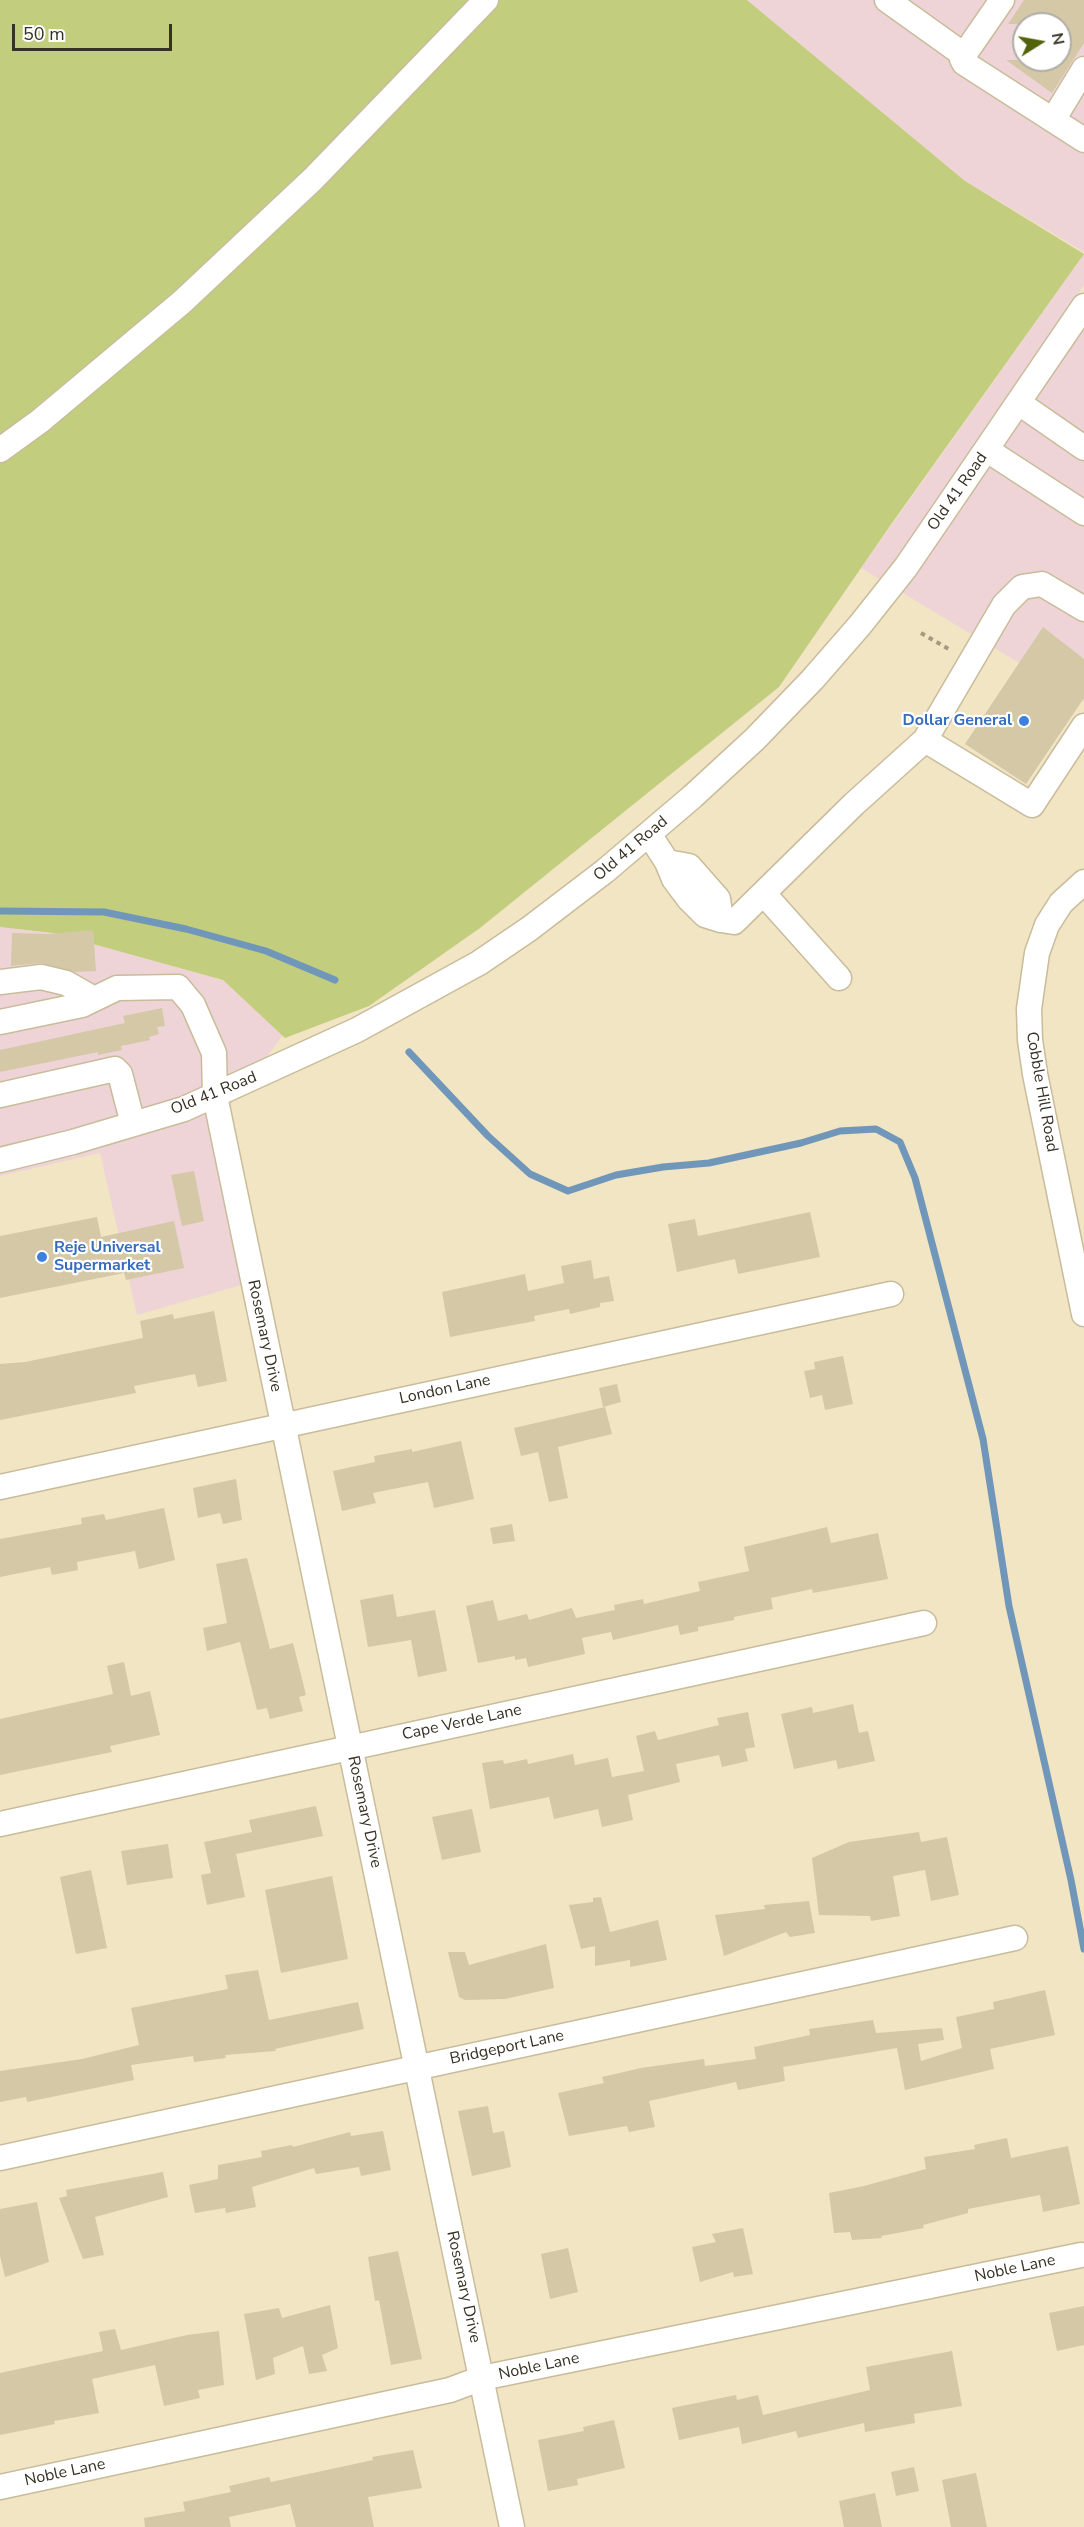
<!DOCTYPE html>
<html>
<head>
<meta charset="utf-8">
<style>
  body { margin:0 }
  #map { position:relative; width:1084px; height:2527px; overflow:hidden; background:#f1e5c3; font-family:"Nunito Sans",sans-serif }
  canvas { display:block }
  .north { position:absolute; left:1012px; top:12px; width:60px; height:60px; box-sizing:border-box; background:#fff; border:2px solid #aeada7; border-radius:50%; rotate:79deg; font-size:16px; font-weight:700; line-height:24px; text-align:center; color:#353124 }
  .north::after { content:''; display:block; margin:auto; width:21px; height:27px; background:#52630c; clip-path:polygon(50% 0,100% 100%,50% 72%,0 100%) }
  .scale { position:absolute; left:12px; top:24px; width:160px; height:27px; box-sizing:border-box; border:3px solid #353124; border-top:0; padding-left:8px; font-size:18px; line-height:21px; white-space:nowrap; color:#353124; -webkit-text-stroke:4px #fff; paint-order:stroke }
</style>
</head>
<body>
<div id="map">
<canvas width="1084" height="2527"></canvas>
<div class="north">N</div>
<div class="scale">50 m</div>
</div>
<script>
const c = document.querySelector('canvas').getContext('2d');
c.lineJoin = 'round';
function paint(path, color) {
  c.fillStyle = color;
  c.fill(path, 'evenodd');
}
function poly(rows) {
  const path = new Path2D();
  for (const r of rows) {
    path.moveTo(r[0], r[1]);
    for (let i = 2; i < r.length; i += 2) path.lineTo(r[i], r[i + 1]);
  }
  return path;
}
function trace(path, color, width, dash) {
  c.strokeStyle = color;
  c.lineWidth = width;
  c.lineCap = dash ? 'butt' : 'round';
  c.setLineDash(dash || []);
  c.stroke(path);
}
function drawText(font, color, halo, rows, align = 'center') {
  c.font = font + ' "Nunito Sans",sans-serif';
  c.lineWidth = 4.5;
  c.setLineDash([]);
  c.textBaseline = 'middle';
  c.strokeStyle = halo;
  c.fillStyle = color;
  for (const [text, x, y, turn = 0] of rows) {
    c.save();
    c.translate(x, y);
    c.rotate((+turn || 0) * Math.PI / 180);
    c.textAlign = isNaN(turn) ? turn : align;
    if (halo) c.strokeText(text, 0, 0);
    c.fillText(text, 0, 0);
    c.restore();
  }
}
const commercial = poly([
  [747,0,1084,0,1084,252,965,181],
  [1024,24,1060,24,1060,60,1024,60],
  [1084,254,1084,285,895,560,881,580,861,568],
  [1084,328,1084,702,901,592,998,456],
  [0,927,53,933,223,980,283,1035,263,1062,180,1098,70,1131,0,1148],
  [234,1100,215,1125,252,1282,137,1315,100,1153,0,1176,0,1171,188,1120]
]);
const green = poly([
  [0,0,747,0,965,181,1084,254,892,523,779,687,480,928,369,1006,285,1038,223,980,53,933,0,927]
]);
const stream = poly([
  [0,911,104,912,186,929,266,951,335,980],
  [409,1052,488,1136,530,1174,568,1191,616,1175,663,1167,709,1163,801,1143,840,1131,876,1129,900,1142,915,1178,983,1439,1009,1606,1071,1880,1084,1949]
]);
const building = poly([
  [1024,0,1084,0,1084,43,1052,93,1006,60,1060,60,1060,24,1008,24],
  [1043,627,1084,659,1084,698,1026,784,965,744],
  [93,930,96,971,75,972,40,963,11,966,12,933,47,934],
  [162,1008,165,1026,157,1027,159,1034,149,1037,150,1040,121,1046,122,1050,98,1055,98,1052,0,1072,0,1050,125,1023,123,1016],
  [194,1171,204,1221,182,1226,171,1175],
  [810,1212,820,1257,738,1274,735,1259,677,1272,668,1224,695,1219,698,1236],
  [97,1217,101,1237,174,1221,184,1268,126,1280,124,1273,0,1298,0,1236],
  [591,1260,594,1279,609,1276,614,1301,600,1303,600,1307,591,1309,570,1314,569,1309,534,1316,535,1321,450,1337,442,1292,525,1274,528,1291,564,1283,561,1266],
  [214,1311,227,1381,198,1387,195,1374,134,1386,136,1393,0,1420,0,1364,25,1362,143,1338,140,1321,173,1314,174,1319],
  [843,1356,853,1404,825,1410,822,1395,810,1398,804,1371,815,1369,814,1362],
  [617,1384,621,1402,603,1407,599,1388],
  [605,1407,612,1434,558,1447,568,1498,549,1502,538,1452,521,1456,514,1428],
  [461,1441,474,1499,434,1508,428,1482,373,1493,376,1503,342,1511,333,1471,375,1462,374,1456,412,1449,412,1452],
  [236,1479,242,1520,223,1524,220,1513,198,1518,193,1488],
  [164,1508,175,1560,139,1569,135,1551,77,1562,78,1570,52,1575,50,1567,0,1577,0,1539,82,1524,81,1518,104,1514,106,1520],
  [512,1524,515,1541,493,1544,490,1528],
  [827,1527,831,1543,878,1533,888,1579,813,1593,812,1589,771,1598,773,1609,734,1617,734,1620,698,1627,698,1631,680,1635,678,1625,613,1640,611,1632,582,1638,585,1654,528,1667,526,1658,515,1660,515,1656,478,1663,466,1606,493,1600,498,1621,527,1614,529,1620,572,1608,576,1618,615,1610,614,1605,643,1599,644,1604,700,1591,698,1582,749,1571,744,1547],
  [247,1558,270,1649,293,1643,306,1695,299,1697,303,1711,270,1719,267,1708,257,1710,240,1642,207,1651,203,1628,227,1623,216,1564],
  [393,1594,397,1617,435,1610,447,1671,418,1677,411,1640,368,1647,360,1600],
  [124,1662,131,1696,150,1691,160,1735,110,1746,112,1752,0,1775,0,1719,113,1694,107,1666],
  [853,1704,859,1733,868,1731,875,1761,838,1769,836,1760,794,1769,781,1714,812,1707,813,1713],
  [748,1712,755,1747,745,1749,748,1761,722,1767,719,1755,676,1764,680,1782,628,1795,633,1820,602,1827,598,1809,554,1819,549,1797,490,1809,482,1763,503,1760,504,1764,527,1759,528,1764,573,1754,575,1765,608,1758,612,1777,644,1771,636,1736,655,1731,658,1740,719,1725,717,1718],
  [316,1806,323,1836,236,1854,245,1897,207,1905,201,1875,211,1873,204,1842,252,1832,249,1820],
  [472,1809,481,1852,442,1860,432,1817],
  [919,1832,921,1842,947,1837,959,1895,931,1901,925,1870,893,1876,900,1916,871,1921,870,1916,819,1915,812,1858,849,1842],
  [168,1844,173,1878,127,1885,121,1851],
  [91,1870,107,1948,76,1954,60,1877],
  [332,1876,348,1959,281,1973,265,1890],
  [601,1897,610,1932,658,1920,667,1960,630,1967,630,1960,595,1966,595,1946,581,1949,569,1905,593,1902,593,1898],
  [809,1901,815,1933,790,1937,786,1932,724,1956,715,1915,765,1909,764,1905],
  [546,1944,554,1988,505,1999,465,2000,459,1997,448,1952,465,1952,469,1965],
  [258,1970,269,2020,358,2002,364,2029,275,2049,276,2051,225,2055,226,2058,194,2062,193,2056,131,2065,134,2080,27,2102,26,2097,0,2102,0,2071,82,2059,139,2045,131,2008,228,1989,225,1975],
  [1045,1990,1055,2035,990,2049,994,2069,905,2090,897,2048,783,2067,785,2081,738,2090,736,2082,649,2101,655,2127,629,2132,627,2126,569,2136,558,2093,604,2083,602,2077,641,2068,704,2059,705,2066,756,2059,754,2047,810,2035,809,2029,873,2020,876,2033,942,2028,944,2040,918,2044,921,2061,962,2048,956,2017,994,2009,993,2002],
  [488,2106,493,2133,504,2131,511,2167,472,2176,458,2111],
  [383,2131,391,2170,361,2176,359,2167,316,2174,314,2168,252,2187,256,2207,226,2213,225,2208,195,2213,189,2185,218,2179,218,2165,262,2157,261,2151,292,2145,293,2147,350,2132,351,2136],
  [1007,2138,1011,2158,1068,2146,1080,2204,1043,2212,1040,2195,968,2209,968,2213,923,2225,924,2228,881,2236,882,2238,852,2240,850,2232,834,2233,829,2193,864,2186,926,2169,924,2157,975,2149,974,2145],
  [163,2172,168,2197,95,2217,104,2255,83,2259,59,2198,67,2196,66,2190],
  [37,2202,49,2262,5,2277,0,2256,0,2209],
  [743,2228,753,2274,734,2277,733,2272,700,2282,692,2247,716,2242,712,2234],
  [568,2248,578,2292,550,2299,541,2254],
  [398,2251,422,2359,391,2365,379,2300,375,2301,368,2257],
  [330,2305,338,2348,322,2355,327,2371,309,2374,303,2346,273,2358,275,2374,256,2380,244,2314,279,2308,282,2318],
  [1084,2306,1084,2345,1057,2351,1049,2313],
  [115,2329,121,2350,187,2335,219,2331,224,2385,198,2390,200,2398,164,2406,155,2365,92,2379,99,2413,54,2421,55,2424,0,2435,0,2373,103,2351,99,2332],
  [952,2351,962,2406,914,2414,915,2423,865,2432,864,2423,798,2438,796,2431,742,2444,739,2427,679,2440,672,2408,736,2395,737,2400,758,2395,763,2415,870,2390,866,2367],
  [614,2420,625,2468,577,2479,578,2485,548,2491,538,2440,584,2431,583,2427],
  [413,2450,422,2488,368,2497,374,2527,296,2527,290,2504,229,2517,231,2527,145,2527,144,2518,185,2511,183,2502,231,2492,229,2486,269,2477,271,2482,373,2460,372,2457],
  [914,2467,919,2491,896,2496,891,2472],
  [976,2473,987,2527,951,2527,942,2480],
  [875,2493,882,2527,844,2527,839,2501]
]);
const path = poly([
  [921,633,952,651]
]);
const minor = poly([
  [887,0,964,55],
  [1002,0,964,55,962,59,964,63,1084,140],
  [1053,120,1084,69],
  [1019,403,1084,448],
  [0,450,40,421,182,302,313,179,486,0],
  [987,450,1084,513],
  [1084,609,1042,584,1022,587,1004,605,925,740,1032,805,1084,726],
  [649,834,667,862,674,879,689,899,705,915,721,920,718,899,689,866,667,862],
  [1084,882,1061,903,1047,925,1037,953,1029,1009,1030,1040,1035,1074,1084,1314],
  [764,894,839,978],
  [721,920,734,922,854,804,925,740],
  [0,982,41,977,66,983,94,999],
  [0,1022,82,1005,117,988,178,987,193,1005,214,1053,215,1096,512,2527],
  [0,1095,115,1069,120,1074,133,1124],
  [0,1160,73,1142,184,1109,357,1030,479,963,529,929,605,871,692,797,755,739,812,680,860,625,906,567,1084,306],
  [0,1487,891,1294],
  [0,1824,924,1623],
  [0,2158,1015,1938],
  [0,2487,450,2390,482,2378,1081,2255]
]);
const markers = [
  [1024,721,6,"#3f7fe0"],
  [42,1257,6,"#3f7fe0"]
];
const streetNames = [
  ["Old 41 Road",958,492,-55],
  ["Old 41 Road",631,849,-40],
  ["Cobble Hill Road",1041,1092,80],
  ["Old 41 Road",214,1094,-22],
  ["Rosemary Drive",264,1336,78],
  ["London Lane",445,1390,-12],
  ["Cape Verde Lane",462,1723,-12],
  ["Rosemary Drive",364,1812,78],
  ["Bridgeport Lane",507,2048,-12],
  ["Noble Lane",1015,2269,-12],
  ["Rosemary Drive",463,2287,78],
  ["Noble Lane",539,2367,-12],
  ["Noble Lane",65,2473,-12]
];
const shopNames = [
  ["Dollar General",1012,721],
  ["Reje Universal",54,1248,"left"],
  ["Supermarket",54,1266,"left"]
];
paint(commercial, '#efd4d7');
paint(green, '#c2ce7e');
trace(stream, '#7097b9', 7);
paint(building, '#d4c8a7');
trace(minor, '#c8bc9b', 27);
trace(path, '#a39a81', 4, [4.5, 4.5]);
trace(minor, '#fff', 24);
for (const [x, y, r, color] of markers) {
  const dot = new Path2D();
  dot.arc(x, y, r, 0, 2 * Math.PI);
  c.fillStyle = color;
  c.fill(dot);
  trace(dot, '#fff', 2);
}
drawText('16px', '#353124', '#fff', streetNames);
drawText('bold 16px', '#366cbe', '#fff', shopNames, 'right');
</script>
</body>
</html>
